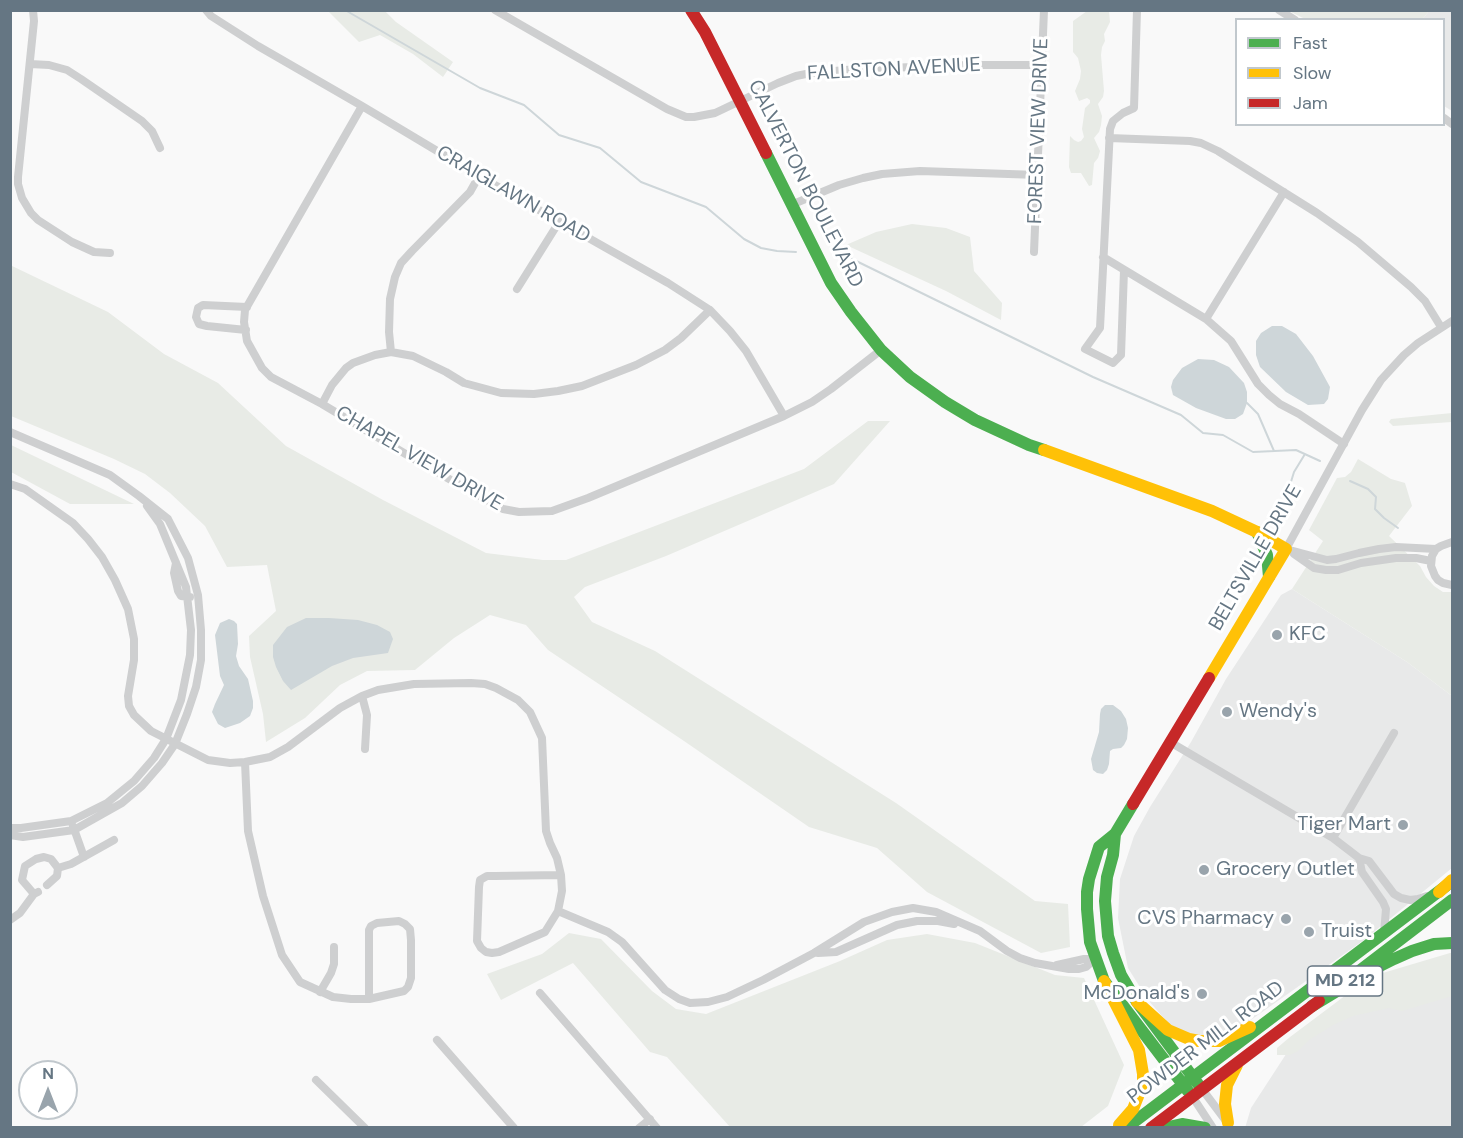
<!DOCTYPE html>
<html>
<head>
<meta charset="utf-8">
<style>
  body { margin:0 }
  #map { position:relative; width:1463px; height:1138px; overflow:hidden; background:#f9f9f9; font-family:"DM Sans",sans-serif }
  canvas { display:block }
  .frame { position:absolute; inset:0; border:12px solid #657683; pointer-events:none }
  .legend { position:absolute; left:1235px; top:18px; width:210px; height:108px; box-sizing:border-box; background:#fff; border:2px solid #c1c8cd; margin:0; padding:8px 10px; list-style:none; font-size:18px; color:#657683 }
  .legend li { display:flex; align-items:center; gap:12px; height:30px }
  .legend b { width:30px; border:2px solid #c1c8cd }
  .north { position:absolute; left:18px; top:1060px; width:60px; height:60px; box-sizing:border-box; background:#fff; border:2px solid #c1c8cd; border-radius:50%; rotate:0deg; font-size:16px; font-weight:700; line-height:24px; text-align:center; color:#657683 }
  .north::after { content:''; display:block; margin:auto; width:21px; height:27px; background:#99a4ac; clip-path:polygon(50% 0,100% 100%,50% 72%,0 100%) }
</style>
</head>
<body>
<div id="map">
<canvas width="1463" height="1138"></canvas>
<div class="frame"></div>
<ul class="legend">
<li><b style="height:8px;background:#4caf50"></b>Fast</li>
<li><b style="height:8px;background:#ffc107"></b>Slow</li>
<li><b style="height:8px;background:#c62828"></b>Jam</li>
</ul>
<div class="north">N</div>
</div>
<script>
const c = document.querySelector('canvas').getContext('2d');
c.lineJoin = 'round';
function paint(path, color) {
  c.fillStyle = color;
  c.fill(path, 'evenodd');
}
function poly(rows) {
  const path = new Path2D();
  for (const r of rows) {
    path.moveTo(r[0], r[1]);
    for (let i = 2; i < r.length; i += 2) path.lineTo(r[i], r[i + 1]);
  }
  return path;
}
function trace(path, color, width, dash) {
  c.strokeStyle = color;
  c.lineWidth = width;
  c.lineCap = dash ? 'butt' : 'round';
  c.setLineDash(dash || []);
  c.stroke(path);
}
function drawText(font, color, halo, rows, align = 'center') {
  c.font = font + ' "DM Sans",sans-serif';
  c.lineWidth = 6;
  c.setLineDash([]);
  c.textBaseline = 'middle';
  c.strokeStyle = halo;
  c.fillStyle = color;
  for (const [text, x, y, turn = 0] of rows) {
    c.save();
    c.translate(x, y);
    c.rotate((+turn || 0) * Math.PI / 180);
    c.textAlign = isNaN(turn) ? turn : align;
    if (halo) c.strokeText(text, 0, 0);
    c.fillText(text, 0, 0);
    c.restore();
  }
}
const built = poly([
  [1429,11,1452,11,1452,111,1444,106,1444,20,1422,20],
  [1292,589,1407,662,1452,696,1452,868,1364,940,1241,1027,1224,1033,1204,1037,1187,1033,1169,1024,1148,1000,1128,968,1118,918,1120,879,1134,836,1150,807,1191,742,1226,679,1281,595],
  [1452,972,1452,1127,1245,1128,1251,1108,1292,1045,1374,992]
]);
const green = poly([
  [328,11,385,11,396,22,453,62,443,77,413,54,380,35,359,42],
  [1087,11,1109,11,1110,22,1104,34,1105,41,1102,47,1101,55,1104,91,1103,97,1098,104,1102,116,1101,125,1099,132,1094,138,1100,151,1098,158,1094,163,1092,185,1089,186,1081,173,1071,173,1069,167,1070,136,1074,140,1078,142,1081,141,1084,137,1082,129,1085,108,1090,103,1090,100,1087,98,1079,101,1075,91,1080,79,1081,71,1078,58,1073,52,1073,21],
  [1289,11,1429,11,1422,20,1305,19],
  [912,224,946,228,970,237,974,271,1002,303,1001,320,946,291,846,245,876,232],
  [10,265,108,312,164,354,218,383,286,446,383,500,486,553,543,560,566,560,804,469,868,421,890,421,834,484,666,556,585,587,574,597,592,622,655,651,896,803,1035,901,1068,904,1070,947,1041,953,927,892,877,848,809,827,684,741,548,650,526,625,490,615,454,638,415,670,367,671,340,685,305,718,266,742,263,714,250,657,249,636,276,611,267,565,227,567,205,526,170,493,145,474,114,459,11,416],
  [1452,413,1452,422,1393,426,1389,422,1391,419],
  [11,445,134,504,70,504,11,472],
  [1358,459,1391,479,1405,483,1412,506,1389,536,1420,566,1426,577,1434,586,1443,592,1452,592,1452,696,1407,662,1292,589,1323,541,1309,530,1337,478,1345,477,1351,472],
  [569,933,601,939,652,991,676,1009,706,1014,840,961,887,940,927,934,975,943,1055,975,1084,978,1124,1065,1108,1106,1081,1127,730,1127,667,1057,650,1052,573,963,501,1000,487,974,542,954],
  [1450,953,1452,953,1452,996,1402,1011,1389,1008,1353,1016,1333,1025,1309,1040,1298,1051,1290,1055,1277,1055,1277,1048,1290,1037,1362,983,1376,975]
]);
const water = poly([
  [1272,326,1282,326,1296,334,1313,356,1330,387,1328,399,1324,404,1308,405,1286,392,1260,367,1256,355,1256,341,1261,333],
  [1198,359,1214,360,1229,367,1244,383,1247,392,1247,403,1243,414,1235,419,1226,419,1196,408,1173,395,1171,387,1173,380,1182,368],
  [306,618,329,618,358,620,377,625,390,632,393,639,388,653,353,658,332,666,291,690,283,681,276,667,273,657,273,645,287,627],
  [229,619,234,621,237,624,238,644,236,656,239,666,248,679,253,701,253,708,250,716,240,723,225,728,218,724,212,712,215,704,224,685,220,676,215,635,220,623],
  [1105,705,1113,705,1121,711,1126,719,1128,728,1127,739,1124,745,1121,748,1113,749,1110,751,1109,764,1107,770,1103,774,1097,773,1093,770,1091,759,1099,732,1100,714,1101,709]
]);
const stream = poly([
  [345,10,480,88,524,105,559,135,600,148,641,182,706,207,744,239,761,248,777,251,796,252],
  [833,254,846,256,1093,377,1181,415,1203,433,1223,435,1253,452,1296,450,1320,461],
  [1247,403,1258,414,1274,451],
  [1350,481,1368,489,1376,497,1375,509,1384,518,1398,528],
  [1268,518,1286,498,1294,472,1305,454]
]);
const street = poly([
  [33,10,34,21,18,177,18,184,22,198,31,213,38,220,72,242,94,252,110,253],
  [206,10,211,16,258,46,362,106,479,176,668,283,710,310,730,331,746,351,784,416],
  [495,10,667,109,686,117,694,117,715,113,778,83,796,76,811,73,857,69,971,65,1041,65],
  [1279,10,1295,20],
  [30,64,49,65,67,70,81,79,142,121,152,131,160,148],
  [362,106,245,310,244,322,247,341,262,368,271,377,322,404,424,465,503,509,519,512,552,511,588,498,784,416,812,402,831,389,881,350],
  [1444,118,1452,124],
  [1109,138,1190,141,1201,143,1218,151,1317,213,1358,242,1411,287,1425,301,1441,327],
  [791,205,839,185,863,178,882,174,920,171,1038,175],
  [1034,252,1044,10],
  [1103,257,1206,319,1231,341,1258,384,1269,395,1280,404,1299,414,1344,444],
  [1124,270,1121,355,1113,363,1085,349,1100,328,1110,129,1113,121,1123,113,1134,108,1137,10],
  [517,289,559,222],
  [1206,319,1284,192],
  [246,330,207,326,199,324,196,317,198,308,203,305,247,307],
  [391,352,389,332,390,299,395,277,401,263,412,251,470,192,479,176],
  [322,404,332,385,346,368,353,363,375,355,391,352,413,356,446,372,464,383,501,393,534,394,558,391,582,386,636,365,665,350,681,338,710,310],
  [10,432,110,475,139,496,168,519,188,558,198,595,201,630,201,660,196,687,187,714,175,744,162,763,142,786,122,803,74,830,23,837,10,835],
  [10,484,25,489,73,523,88,539,102,557,115,580,128,609,134,639,134,660,128,696,129,706,134,715,151,731,208,760,230,763,245,762,270,757,288,747,340,708,362,696,378,690,414,684,471,683,485,684,496,688,518,700,530,712,542,738,546,831,550,843,557,858,561,875,562,891,558,911,545,932,499,952,492,953,486,952,481,948,477,941,479,887,480,880,487,876,495,876,561,875],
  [1452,542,1441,546,1436,549,1432,556,1431,566,1435,576,1438,580,1443,583,1452,585],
  [1286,549,1362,410,1381,380,1404,355,1418,343,1452,321],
  [1286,549,1327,560,1336,559,1359,553,1379,549,1396,547,1436,549],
  [1294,554,1314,568,1326,570,1338,570,1361,563,1396,558,1416,558,1431,561],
  [176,563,174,573,178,591,181,596,190,597],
  [362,696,367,715,365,749],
  [1170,742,1333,838,1359,858,1369,861,1394,894,1401,898,1410,900,1418,899,1427,896],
  [245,762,248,831,263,896,282,955,300,982,333,997,351,999,369,999,404,991,408,987,411,978,411,940,410,929,405,924,399,921,377,923,371,926,369,930,369,999],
  [73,826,84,857],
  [10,828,21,828,71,821,107,803,134,781,154,758,166,739,181,700,190,655,191,630,186,587,160,524,147,506],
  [1333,838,1394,733],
  [1359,858,1362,872,1383,902,1386,909,1384,933],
  [58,868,71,864,114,840],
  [38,892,34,894,22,880,25,866,36,859,44,857,51,859,58,868,57,876,47,885],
  [558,911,608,932,622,942,665,990,679,999,690,1003,708,1002,727,997,763,980,814,953,864,922,892,912,913,908,936,912,980,931,1007,951,1020,958,1035,963,1069,969,1079,969,1086,967,1095,959],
  [10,920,20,913,34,894],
  [818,953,836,952,897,925,917,921,938,921,954,924],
  [1057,965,1084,959,1095,959],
  [320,992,331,973,334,964,334,947],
  [540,993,657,1128],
  [437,1040,514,1128],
  [316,1080,365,1128],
  [1202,1089,1226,1121],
  [1192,1096,1213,1128],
  [639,1128,650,1119]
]);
const fast = poly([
  [766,153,831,283,851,312,881,350,910,377,945,402,975,420,1029,445,1044,450],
  [1257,532,1267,555,1269,577],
  [1133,804,1115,834,1099,847,1089,879,1087,892,1087,909,1090,942,1104,981,1188,1091],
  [1115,834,1113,855,1107,877,1105,901,1108,936,1113,953,1121,975,1137,1002,1198,1084],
  [1354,975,1452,900],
  [1312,1006,1368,972,1394,959,1412,951,1434,944,1452,943],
  [1126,1128,1446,886],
  [1164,1128,1182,1124,1205,1128]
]);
const slow = poly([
  [1044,450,1212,511,1257,532,1286,549,1209,678],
  [1439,892,1452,880],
  [1104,981,1139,1050,1143,1074,1143,1084,1133,1109,1119,1125],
  [1137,1002,1168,1030,1189,1039,1199,1041,1219,1041,1250,1027],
  [1228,1123,1225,1104,1227,1085,1237,1065]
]);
const jam = poly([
  [691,10,705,32,766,153],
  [1133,804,1209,678],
  [1151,1128,1319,1001]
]);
const markers = [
  [1277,635,6,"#99a4ac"],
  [1227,712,6,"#99a4ac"],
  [1403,825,6,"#99a4ac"],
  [1204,870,6,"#99a4ac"],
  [1286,919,6,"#99a4ac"],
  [1309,932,6,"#99a4ac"],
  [1202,994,6,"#99a4ac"]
];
const shields = [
  [1345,981,75]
];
const shieldNames = [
  ["MD 212",1345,981]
];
const streetNames = [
  ["FALLSTON AVENUE",894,70,-3],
  ["FOREST VIEW DRIVE",1039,131,-88],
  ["CALVERTON BOULEVARD",805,184,63],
  ["CRAIGLAWN ROAD",513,195,30],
  ["CHAPEL VIEW DRIVE",419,459,30],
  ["BELTSVILLE DRIVE",1256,558,-60],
  ["POWDER MILL ROAD",1206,1043,-37]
];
const poiNames = [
  ["KFC",1289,635],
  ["Wendy's",1239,712],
  ["Tiger Mart",1391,825,"right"],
  ["Grocery Outlet",1216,870],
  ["CVS Pharmacy",1274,919,"right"],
  ["Truist",1321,932],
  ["McDonald's",1190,994,"right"]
];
paint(built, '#e8e9e9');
paint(green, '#e8ebe6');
paint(water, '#ced6d9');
trace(stream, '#ced6d9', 2);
trace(street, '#cecfd0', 8);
trace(fast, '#4caf50', 12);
trace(slow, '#ffc107', 12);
trace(jam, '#c62828', 12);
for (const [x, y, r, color] of markers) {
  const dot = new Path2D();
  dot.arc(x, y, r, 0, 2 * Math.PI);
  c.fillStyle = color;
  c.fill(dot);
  trace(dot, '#fff', 2);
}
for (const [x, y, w] of shields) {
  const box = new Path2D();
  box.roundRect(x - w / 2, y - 15, w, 30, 4.5);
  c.fillStyle = '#fff';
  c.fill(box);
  trace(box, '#657683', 1.5);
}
drawText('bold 18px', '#657683', null, shieldNames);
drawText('20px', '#657683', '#fff', streetNames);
drawText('20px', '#657683', '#fff', poiNames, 'left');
</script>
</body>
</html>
